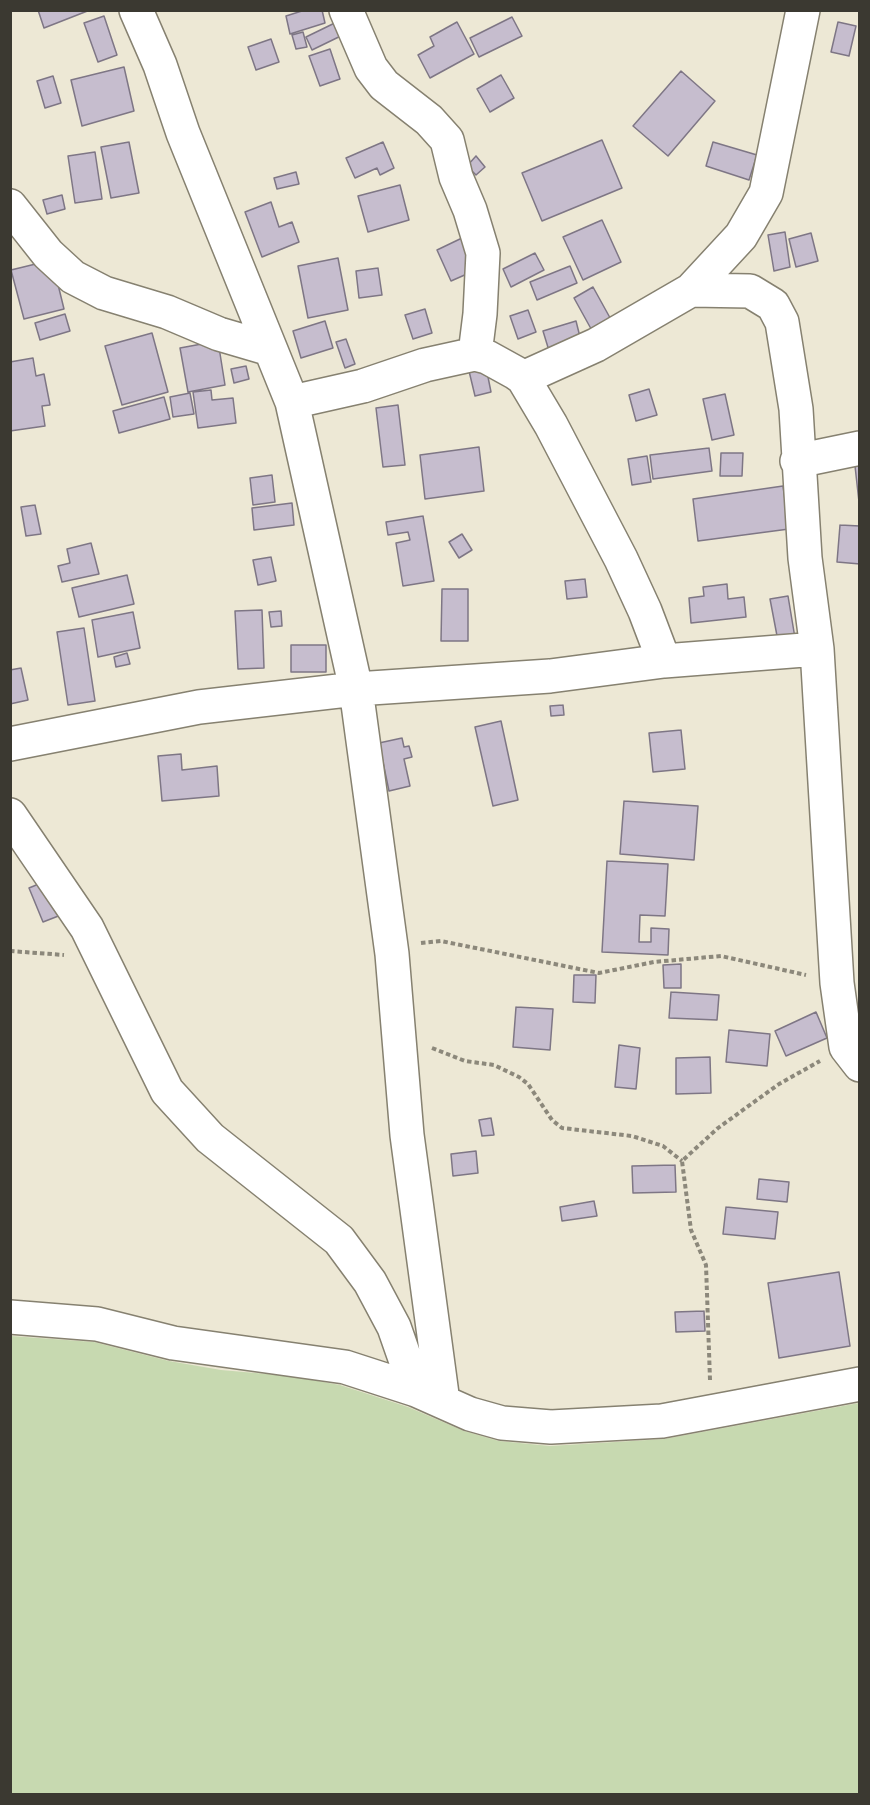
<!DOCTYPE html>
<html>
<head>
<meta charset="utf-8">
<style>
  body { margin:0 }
  #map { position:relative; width:870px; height:1805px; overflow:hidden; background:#ede8d5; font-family:"PT Sans",sans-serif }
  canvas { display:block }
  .frame { position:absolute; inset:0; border:12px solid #3b3931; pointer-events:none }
</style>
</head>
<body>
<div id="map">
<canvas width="870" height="1805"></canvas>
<div class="frame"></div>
</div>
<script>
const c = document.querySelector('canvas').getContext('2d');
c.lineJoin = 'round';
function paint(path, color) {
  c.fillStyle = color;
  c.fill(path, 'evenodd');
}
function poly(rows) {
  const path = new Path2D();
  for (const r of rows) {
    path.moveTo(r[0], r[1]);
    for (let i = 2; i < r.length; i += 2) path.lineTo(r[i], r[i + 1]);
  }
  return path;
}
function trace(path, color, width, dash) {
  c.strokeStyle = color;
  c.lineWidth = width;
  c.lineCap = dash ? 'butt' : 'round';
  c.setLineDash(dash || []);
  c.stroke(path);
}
const green = poly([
  [11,1336,94,1342,169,1361,221,1370,290,1376,340,1385,408,1407,464,1431,499,1441,550,1446,664,1439,859,1403,859,1794,11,1794]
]);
const building = poly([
  [38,10,90,10,44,28,38,10],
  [305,10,322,10,325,23,290,34,286,16,305,10],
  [104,16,117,55,98,62,84,23,104,16],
  [512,17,522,36,479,57,470,38,512,17],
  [345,18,351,31,312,50,306,37,345,18],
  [457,22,474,54,430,78,418,55,434,46,430,37,457,22],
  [838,22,856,26,849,56,831,52,838,22],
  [303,32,307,47,296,49,292,35,303,32],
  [271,39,279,62,256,70,248,47,271,39],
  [330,49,340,79,320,86,309,56,330,49],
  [124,67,134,111,82,126,71,80,124,67],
  [681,71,715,101,668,156,633,126,681,71],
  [501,75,514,98,490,112,477,89,501,75],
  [53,76,61,103,45,108,37,81,53,76],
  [602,140,622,188,542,221,522,173,602,140],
  [129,142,139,193,111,198,101,147,129,142],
  [383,142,394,168,380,175,377,168,355,178,346,158,383,142],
  [713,142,757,155,749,180,706,166,713,142],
  [95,152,102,199,75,203,68,156,95,152],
  [476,156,485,167,476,175,467,166,476,156],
  [296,172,299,184,277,189,274,178,296,172],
  [400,185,409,220,368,232,358,196,400,185],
  [62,195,65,209,47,214,43,200,62,195],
  [271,202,279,227,292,222,299,242,262,257,245,212,271,202],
  [602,220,621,262,583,280,563,237,602,220],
  [785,232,790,267,774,271,768,235,785,232],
  [811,233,818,261,796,267,789,239,811,233],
  [462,238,476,270,451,281,437,250,462,238],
  [535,253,544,270,511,287,503,269,535,253],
  [338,258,348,310,308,318,298,266,338,258],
  [52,260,64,309,24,319,11,270,52,260],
  [570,266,577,283,537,300,530,282,570,266],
  [378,268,382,295,359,298,356,271,378,268],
  [593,287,614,325,595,336,574,298,593,287],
  [425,309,432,333,413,339,405,315,425,309],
  [528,310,536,332,518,339,510,316,528,310],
  [65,314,70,331,40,340,35,323,65,314],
  [325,321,333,348,301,358,293,331,325,321],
  [576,321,582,345,550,354,543,331,576,321],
  [152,333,168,392,122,405,105,346,152,333],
  [346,339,355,364,345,368,336,342,346,339],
  [218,341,225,385,188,392,180,348,218,341],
  [33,358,36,376,44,374,50,405,42,406,45,426,10,431,10,362,33,358],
  [246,366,249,379,234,383,231,369,246,366],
  [486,367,491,392,475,396,469,371,486,367],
  [649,389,657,415,636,421,629,395,649,389],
  [211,390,212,400,233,398,236,423,198,428,193,392,211,390],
  [190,393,194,414,173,417,170,397,190,393],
  [725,394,734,435,712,440,703,399,725,394],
  [164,397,170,419,119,433,113,411,164,397],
  [398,405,405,465,383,467,376,408,398,405],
  [479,447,484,491,425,499,420,455,479,447],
  [709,448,712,471,653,479,650,455,709,448],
  [721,453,743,453,742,476,720,476,721,453],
  [647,456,651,482,632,485,628,459,647,456],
  [860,465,860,511,855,466,860,465],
  [272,475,275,502,253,505,250,478,272,475],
  [783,486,789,529,698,541,693,499,783,486],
  [292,503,294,525,254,530,252,508,292,503],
  [35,505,41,534,26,536,21,507,35,505],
  [423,516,434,581,403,586,396,543,410,540,408,532,388,535,386,522,423,516],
  [840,525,860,526,860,564,837,562,840,525],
  [462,534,472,550,459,558,449,542,462,534],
  [91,543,99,574,62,582,58,566,70,563,67,549,91,543],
  [271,557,276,581,258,585,253,560,271,557],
  [127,575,134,604,79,617,72,588,127,575],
  [585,579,587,597,567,599,565,581,585,579],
  [727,584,728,599,744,597,746,617,691,623,689,598,704,596,703,587,727,584],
  [442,589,468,589,468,641,441,641,442,589],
  [788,596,795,638,778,641,770,599,788,596],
  [262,610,264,668,238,669,235,611,262,610],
  [281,611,282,626,271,627,269,612,281,611],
  [133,612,140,648,98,657,92,620,133,612],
  [84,628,95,701,68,705,57,632,84,628],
  [291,645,326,645,326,672,291,672,291,645],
  [127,653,130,664,116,667,114,657,127,653],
  [21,668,28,700,10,704,10,670,21,668],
  [563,705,564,715,551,716,550,706,563,705],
  [501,721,518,800,493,806,475,727,501,721],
  [681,730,685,769,653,772,649,733,681,730],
  [402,738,404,747,409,746,412,757,404,759,410,786,389,791,379,743,402,738],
  [181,754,182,770,217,766,219,796,162,801,158,756,181,754],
  [624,801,698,806,694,860,620,854,624,801],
  [607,861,668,864,665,916,640,915,639,942,651,942,651,928,669,929,668,955,602,952,607,861],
  [46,881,61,915,43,922,29,888,46,881],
  [681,964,681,988,664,988,663,965,681,964],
  [574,975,596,975,595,1003,573,1002,574,975],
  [671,992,719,995,717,1020,669,1018,671,992],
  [516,1007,553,1009,550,1050,513,1047,516,1007],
  [816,1012,827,1038,786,1056,775,1031,816,1012],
  [729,1030,770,1034,767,1066,726,1062,729,1030],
  [619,1045,640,1048,636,1089,615,1087,619,1045],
  [710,1057,711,1093,676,1094,676,1058,710,1057],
  [491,1118,494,1135,482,1136,479,1120,491,1118],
  [476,1151,478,1173,453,1176,451,1154,476,1151],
  [675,1165,676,1192,633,1193,632,1166,675,1165],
  [759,1179,789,1182,787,1202,757,1199,759,1179],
  [594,1201,597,1216,562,1221,560,1207,594,1201],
  [726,1207,778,1212,775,1239,723,1234,726,1207],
  [839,1272,850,1346,779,1358,768,1283,839,1272],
  [704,1311,705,1331,676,1332,675,1312,704,1311]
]);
const path = poly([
  [421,943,441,941,599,973,654,962,721,956,806,975],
  [10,951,64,955],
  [432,1048,465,1061,494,1065,519,1077,528,1084,552,1120,562,1128,632,1136,663,1146,682,1161],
  [710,1380,706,1265,691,1230,682,1161,718,1128,779,1084,820,1061]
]);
const street = poly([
  [136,10,160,65,183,133,292,402,356,689,392,954,407,1135,443,1402],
  [346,10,371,68,384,85,429,120,447,140,456,177,470,210,483,253,480,314,475,354],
  [10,206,48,254,73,277,104,293,167,312,219,334,270,349],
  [691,290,741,236,766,193,803,10],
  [523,378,596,345,691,290,750,291,773,305,782,322,796,409,805,558,817,649,837,983,846,1047,860,1065],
  [292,402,363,386,425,365,475,354,487,357,516,373,523,378,551,425,621,559,645,611,664,661],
  [797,461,860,448],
  [10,744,199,707,356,689,550,676,664,661,817,649],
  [10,815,87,928,167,1091,210,1138,339,1240,370,1282,394,1327,416,1390],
  [10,1317,97,1324,173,1343,345,1367,416,1390,470,1414,502,1423,551,1427,662,1421,860,1384]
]);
paint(green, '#c7d9b0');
paint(building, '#c6bdce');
trace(building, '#7e7685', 1.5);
trace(street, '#868170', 36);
trace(path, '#8c887b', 4, [4.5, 3]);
trace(street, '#fff', 33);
</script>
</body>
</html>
